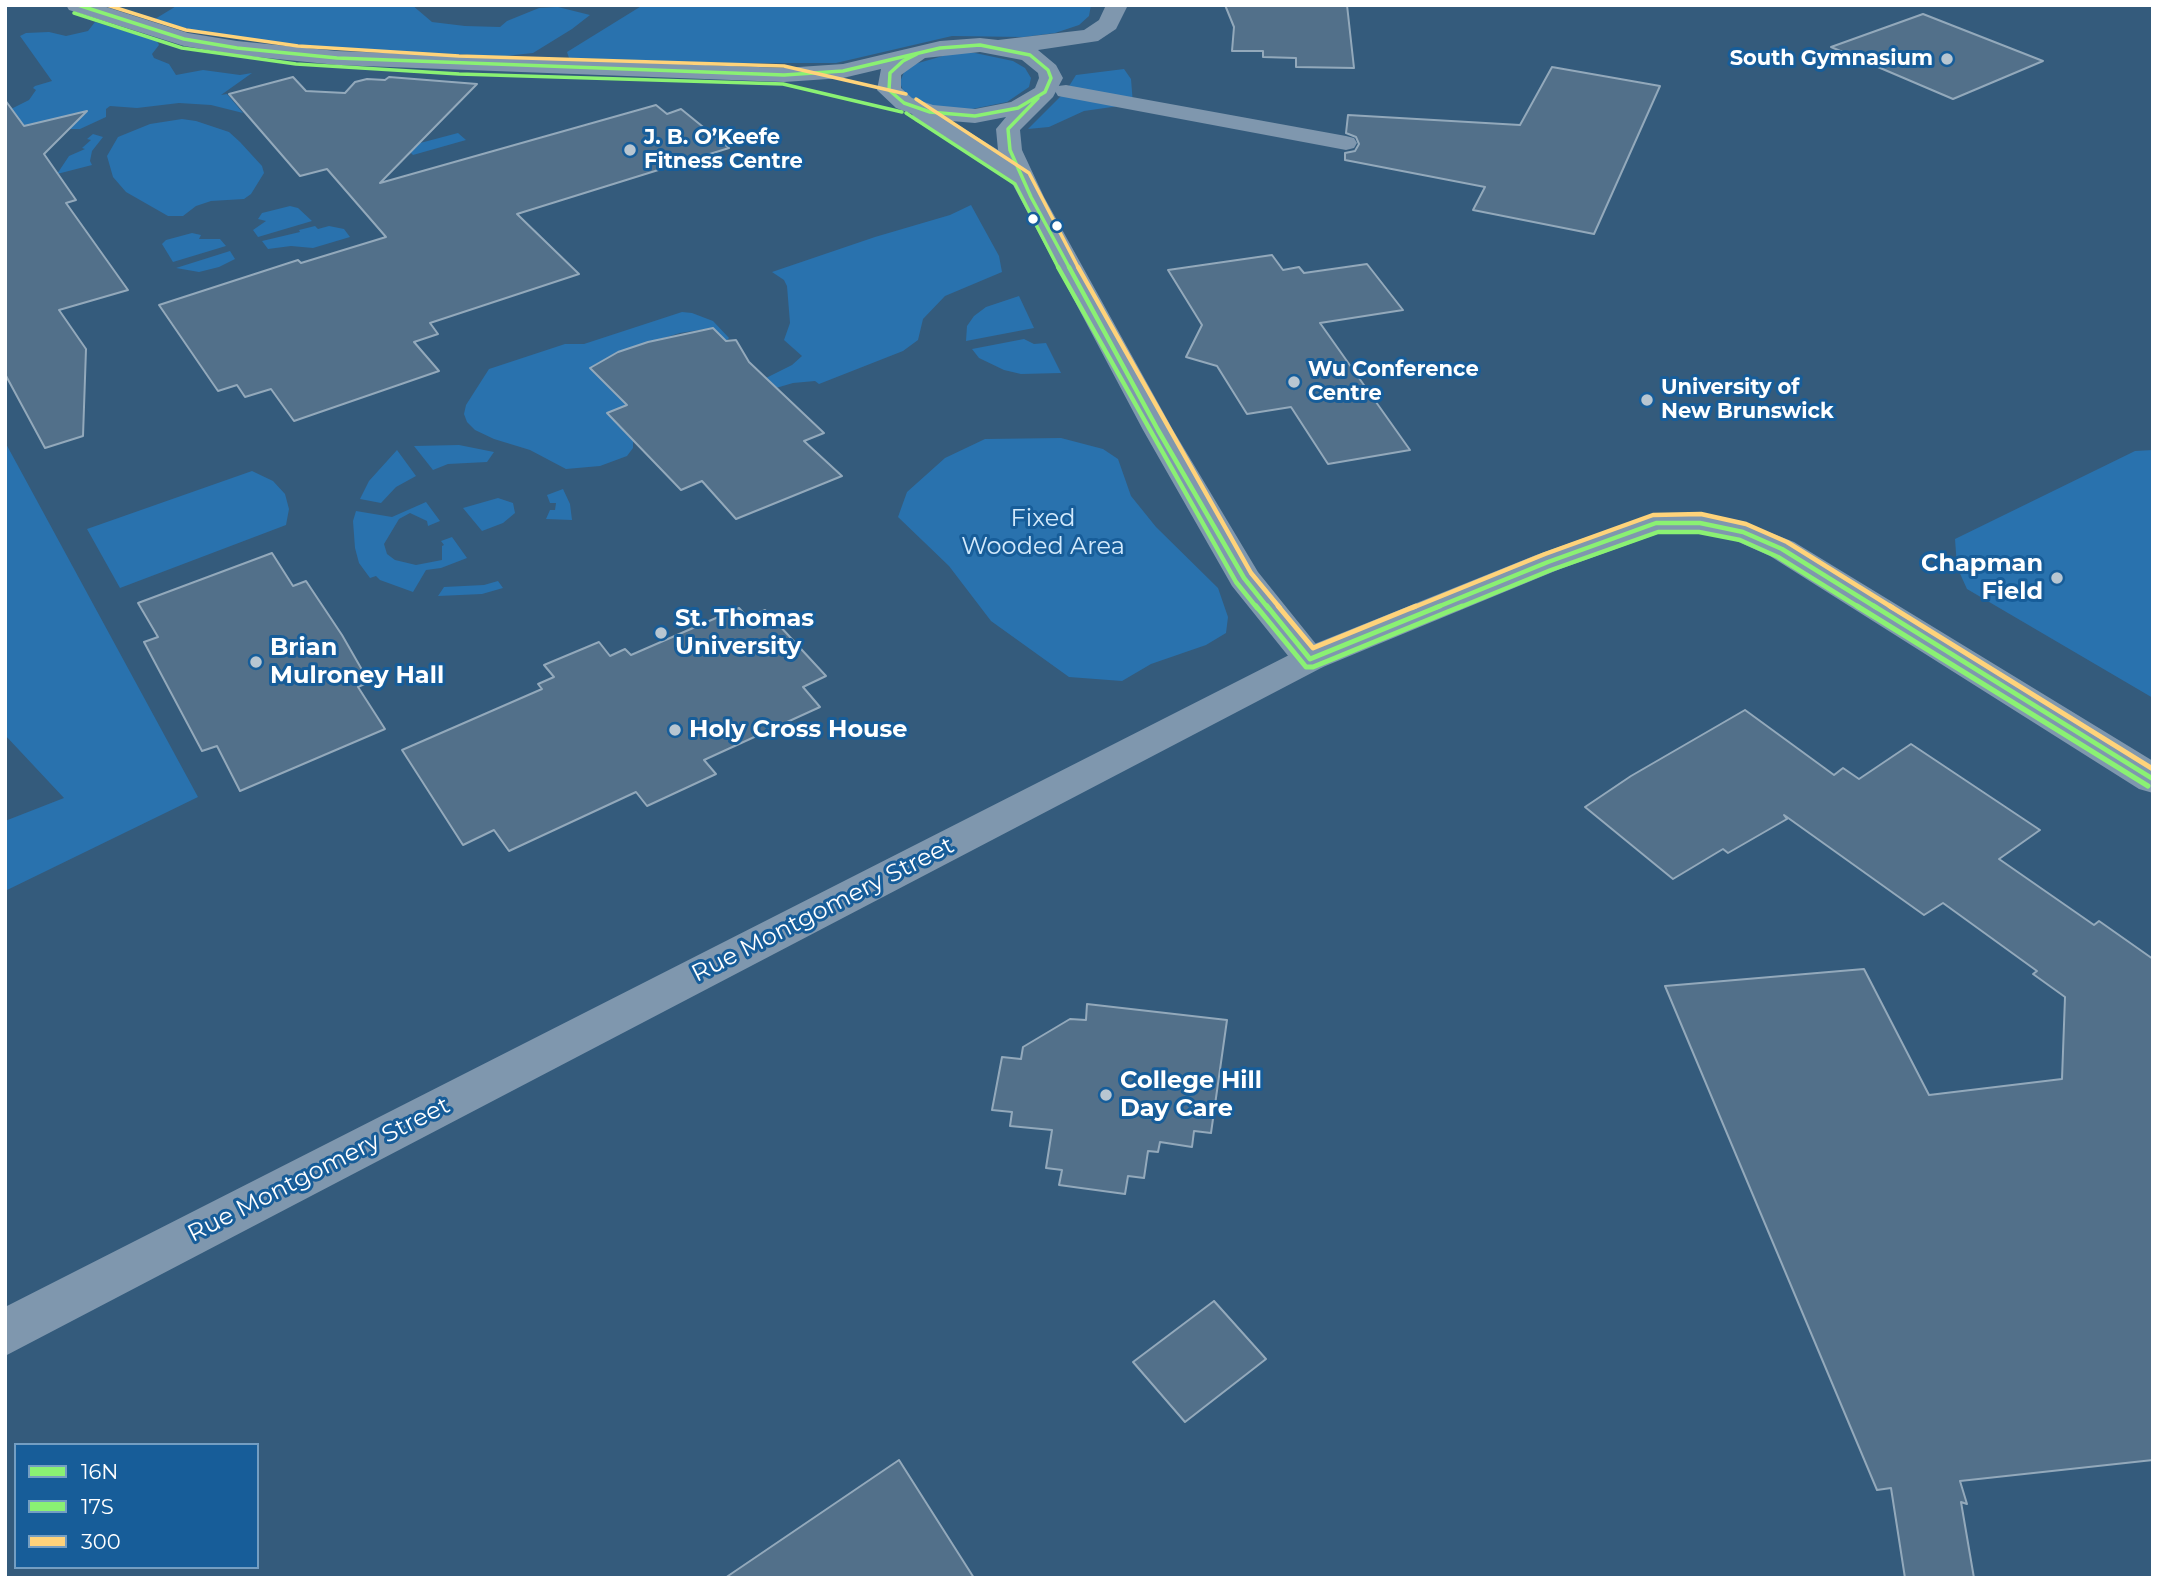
<!DOCTYPE html>
<html>
<head>
<meta charset="utf-8">
<style>
  body { margin:0 }
  #map { position:relative; width:2158px; height:1583px; overflow:hidden; background:#345b7c; font-family:Montserrat,sans-serif }
  canvas { display:block }
  .frame { position:absolute; inset:0; border:7px solid #fff; pointer-events:none }
  .legend { position:absolute; left:14px; top:1443px; width:245px; height:126px; box-sizing:border-box; background:#175d99; border:2px solid #749ec2; margin:0; padding:9px 12px; list-style:none; font-size:21px; color:#fff }
  .legend li { display:flex; align-items:center; gap:14px; height:35px }
  .legend b { width:35px; border:2px solid #749ec2 }
</style>
</head>
<body>
<div id="map">
<canvas width="2158" height="1583"></canvas>
<div class="frame"></div>
<ul class="legend">
<li><b style="height:9px;background:#8af173"></b>16N</li>
<li><b style="height:9px;background:#8af173"></b>17S</li>
<li><b style="height:9px;background:#ffd37a"></b>300</li>
</ul>
</div>
<script>
const c = document.querySelector('canvas').getContext('2d');
c.lineJoin = 'round';
function paint(path, color) {
  c.fillStyle = color;
  c.fill(path, 'evenodd');
}
function poly(rows) {
  const path = new Path2D();
  for (const r of rows) {
    path.moveTo(r[0], r[1]);
    for (let i = 2; i < r.length; i += 2) path.lineTo(r[i], r[i + 1]);
  }
  return path;
}
function trace(path, color, width, dash) {
  c.strokeStyle = color;
  c.lineWidth = width;
  c.lineCap = dash ? 'butt' : 'round';
  c.setLineDash(dash || []);
  c.stroke(path);
}
function drawText(font, color, halo, rows, align = 'center') {
  c.font = font + ' Montserrat,sans-serif';
  c.lineWidth = 6;
  c.setLineDash([]);
  c.textBaseline = 'middle';
  c.strokeStyle = halo;
  c.fillStyle = color;
  for (const [text, x, y, turn = 0] of rows) {
    c.save();
    c.translate(x, y);
    c.rotate((+turn || 0) * Math.PI / 180);
    c.textAlign = isNaN(turn) ? turn : align;
    if (halo) c.strokeText(text, 0, 0);
    c.fillText(text, 0, 0);
    c.restore();
  }
}
const green = poly([
  [178,5,412,5,432,22,465,26,500,27,507,21,539,8,558,7,590,15,572,29,533,53,505,56,369,51,248,40,192,30,155,19],
  [643,5,1091,5,1089,16,1079,25,1055,33,1023,37,952,36,836,63,731,63,569,58,567,52],
  [95,22,157,41,159,45,152,54,154,58,169,64,176,75,203,70,240,75,252,73,221,95,227,94,243,113,211,105,179,103,137,108,110,106,106,109,106,117,80,129,63,129,57,120,51,120,5,131,5,112,29,100,36,90,33,88,35,86,52,81,20,36,26,33,49,32,66,36,88,31],
  [953,53,975,53,1013,61,1025,68,1031,78,1029,87,1007,102,967,110,927,105,912,99,903,91,900,82,904,72,915,64],
  [1124,69,1131,79,1133,104,1084,111,1049,127,1028,129,1066,91,1076,75],
  [182,119,196,121,229,132,240,142,262,166,264,173,251,194,244,199,211,201,196,206,183,216,168,216,126,192,113,177,107,156,118,137,150,124],
  [458,133,466,140,413,155,405,147],
  [93,134,103,137,92,151,90,161,92,165,57,174,69,156,85,149,82,148,91,140,87,139],
  [971,205,999,256,1002,272,945,296,923,319,918,340,903,351,819,384,815,381,793,383,776,388,766,378,792,365,802,356,784,340,790,323,787,286,784,280,772,272,875,237,950,215],
  [290,206,298,208,312,221,258,237,253,230,266,221,258,219,262,213],
  [315,226,318,229,329,226,344,229,350,237,313,248,291,246,268,249,262,241,300,232,299,230],
  [192,233,201,235,199,239,220,239,226,246,173,262,162,244,166,240],
  [230,251,235,259,219,267,199,272,176,268],
  [1019,296,1034,328,966,341,967,326,974,316,986,307],
  [682,312,692,313,713,321,729,338,726,341,712,328,680,333,618,352,591,367,627,405,607,413,633,441,633,448,627,456,600,466,566,469,530,450,494,439,475,430,467,422,464,414,466,405,489,369,565,344,584,344],
  [1024,339,1034,344,1046,343,1061,373,1021,374,1004,370,979,358,972,349],
  [1061,438,1103,449,1118,459,1131,496,1156,527,1218,588,1228,617,1226,633,1206,645,1151,664,1122,681,1069,677,991,621,949,566,898,517,907,492,945,458,985,439],
  [5,442,198,797,5,891,5,821,64,798,5,735],
  [459,445,494,452,487,462,448,464,433,470,414,446],
  [397,450,416,476,396,487,381,503,360,499,369,481],
  [2153,450,2153,698,1967,589,1957,567,1955,539,2135,451],
  [252,471,273,481,285,494,289,509,286,525,120,588,87,529],
  [563,489,570,504,572,520,546,519,550,510,555,510,556,503,550,503,547,495],
  [498,498,513,503,515,513,503,523,482,531,463,508],
  [426,502,440,521,428,526,427,521,410,513,399,519,384,544,387,554,395,560,416,565,442,560,442,546,444,545,441,541,452,537,467,558,441,568,426,570,413,592,380,580,376,576,370,578,359,563,355,548,353,521,356,511,392,517],
  [498,581,503,588,482,594,438,596,444,587,484,585]
]);
const building = poly([
  [1225,5,1347,5,1354,68,1296,67,1296,58,1263,57,1263,51,1232,51,1234,27,1225,5],
  [1923,14,2043,61,1953,99,1831,47,1923,14],
  [1552,67,1660,86,1594,234,1473,210,1485,187,1345,160,1345,153,1355,151,1359,144,1356,137,1346,133,1348,115,1520,125,1552,67],
  [293,77,306,91,345,93,355,82,367,79,385,80,389,77,477,84,380,183,656,105,667,114,681,109,729,148,517,214,579,274,430,323,438,334,414,342,439,371,294,421,271,389,245,397,237,385,218,391,159,305,298,260,301,263,386,237,327,169,300,176,229,94,293,77],
  [5,100,24,126,87,111,44,154,76,200,66,203,128,290,59,310,86,349,83,436,45,448,5,374,5,100],
  [1272,255,1283,270,1299,267,1304,273,1367,264,1403,310,1320,323,1410,450,1328,464,1291,407,1247,414,1217,366,1186,357,1202,325,1168,270,1272,255],
  [713,328,726,341,736,340,749,362,824,433,804,441,842,476,736,519,702,481,681,490,607,413,627,405,590,368,618,352,648,342,713,328],
  [272,553,293,586,306,581,342,635,369,682,358,687,385,729,240,791,217,746,202,751,144,642,158,637,138,603,272,553],
  [739,608,748,618,765,610,826,676,803,687,820,707,704,760,716,774,647,806,636,792,509,851,494,830,463,845,402,750,542,689,538,684,554,677,544,665,599,642,610,656,625,649,631,655,739,608],
  [1745,710,1834,775,1843,768,1859,779,1911,744,2040,830,1999,859,2094,925,2099,921,2153,959,2153,1460,1960,1481,1967,1504,1961,1502,1974,1578,1905,1578,1891,1488,1877,1490,1665,986,1864,969,1929,1095,2062,1079,2065,997,2033,974,2037,971,1943,903,1924,915,1784,815,1787,819,1728,853,1723,849,1673,879,1585,807,1631,776,1745,710],
  [1087,1004,1227,1020,1211,1133,1194,1131,1192,1147,1160,1142,1158,1152,1148,1151,1144,1178,1128,1176,1125,1194,1059,1185,1062,1170,1046,1168,1052,1130,1010,1126,1012,1112,992,1110,1002,1057,1021,1059,1023,1047,1070,1019,1086,1020,1087,1004],
  [1214,1301,1266,1359,1185,1422,1133,1362,1214,1301],
  [899,1460,974,1578,725,1578,899,1460]
]);
const pedestrian = poly([
  [1066,85,1346,136,1354,138,1357,143,1354,148,1346,150,1058,96,1055,91,1058,86,1066,85]
]);
const minor = poly([
  [66,5,100,5,188,33,237,41,337,51,784,68,843,64,940,41,980,38,998,40,1084,30,1099,20,1106,5,1128,5,1116,29,1098,41,1038,50,1056,65,1063,78,1053,97,1020,130,1022,150,1044,197,1173,430,1258,572,1328,659,1323,667,1310,671,1297,667,1232,586,1143,430,1012,183,947,138,915,121,912,114,896,108,877,90,881,69,843,78,784,82,337,65,237,55,184,46,69,10,66,5],
  [980,52,1022,60,1038,73,1039,78,1035,88,1011,102,975,109,933,105,912,98,901,88,901,75,925,58,980,52],
  [1006,117,996,129,998,150,951,121,975,123,1006,117]
]);
const tertiary = poly([
  [1656,513,1700,513,1743,522,1794,542,2153,761,2153,793,2139,789,1770,556,1734,540,1700,533,1660,533,1560,569,1323,667,5,1356,5,1307,1297,651,1536,555,1656,513]
]);
const bus1Far2 = poly([
  [78,5,184,39,237,48,337,58,784,75,843,71,940,48,980,45,1030,55,1048,70,1051,78,1045,92,1018,108,975,116,930,112,904,103,889,90,890,73,903,61,917,54],
  [1038,98,1008,129,1010,150,1031,197,1070,269]
]);
const bus1Far1 = poly([
  [1069,267,1158,430,1244,578,1268,608],
  [1435,608,1548,562,1656,523,1700,523,1743,532,1782,549,1877,608]
]);
const bus1 = poly([
  [1267,606,1310,659,1440,606],
  [1874,606,2153,779]
]);
const bus2Far2 = poly([
  [74,13,182,48,296,64,459,74,783,84,902,112],
  [906,113,1015,184,1059,269]
]);
const bus2Far1 = poly([
  [1058,267,1236,582,1257,608],
  [1458,608,1551,570,1658,532,1699,532,1740,540,1778,557,1860,608]
]);
const bus2 = poly([
  [1256,606,1306,667,1313,667,1462,606],
  [1857,606,2148,786]
]);
const bus3Far2 = poly([
  [107,5,186,30,298,46,459,56,784,66,906,94],
  [916,99,1029,173,1079,269]
]);
const bus3Far1 = poly([
  [1078,267,1251,573,1280,608],
  [1412,608,1545,554,1653,515,1701,514,1746,524,1787,542,1893,608]
]);
const bus3 = poly([
  [1278,606,1313,648,1416,606],
  [1890,606,2153,769]
]);
const markers = [
  [1947,59,7,"#b8c6d1"],
  [630,150,7,"#b8c6d1"],
  [1033,219,6,"#fff"],
  [1057,226,6,"#fff"],
  [1294,382,7,"#b8c6d1"],
  [1647,400,7,"#b8c6d1"],
  [2057,578,7,"#b8c6d1"],
  [661,633,7,"#b8c6d1"],
  [256,662,7,"#b8c6d1"],
  [675,730,7,"#b8c6d1"],
  [1106,1095,7,"#b8c6d1"]
];
const farPoinames = [
  ["South Gymnasium",1933,59,"right"],
  ["J. B. O’Keefe",644,138],
  ["Fitness Centre",644,162],
  ["Wu Conference",1308,370],
  ["Centre",1308,394],
  ["University of",1661,388],
  ["New Brunswick",1661,412]
];
const parkNames = [
  ["Fixed",1043,519],
  ["Wooded Area",1043,547]
];
const poiNames = [
  ["Chapman",2043,564,"right"],
  ["Field",2043,592,"right"],
  ["St. Thomas",675,619],
  ["University",675,647],
  ["Brian",270,648],
  ["Mulroney Hall",270,676],
  ["Holy Cross House",689,730],
  ["College Hill",1120,1081],
  ["Day Care",1120,1109]
];
const streetNames = [
  ["Rue Montgomery Street",823,910,-27],
  ["Rue Montgomery Street",319,1170,-27]
];
paint(green, '#2972ae');
paint(building, '#52708a');
trace(building, '#93a9bb', 2);
paint(pedestrian, '#7f97ae');
paint(minor, '#7f97ae');
paint(tertiary, '#7f97ae');
trace(bus1Far2, '#8af173', 3.5);
trace(bus1Far1, '#8af173', 4.5);
trace(bus1, '#8af173', 5);
trace(bus2Far2, '#8af173', 3.5);
trace(bus2Far1, '#8af173', 4.5);
trace(bus2, '#8af173', 5);
trace(bus3Far2, '#ffd37a', 3.5);
trace(bus3Far1, '#ffd37a', 4.5);
trace(bus3, '#ffd37a', 5);
for (const [x, y, r, color] of markers) {
  const dot = new Path2D();
  dot.arc(x, y, r, 0, 2 * Math.PI);
  c.fillStyle = color;
  c.fill(dot);
  trace(dot, '#175d99', 2.5);
}
drawText('bold 21px', '#fff', '#175d99', farPoinames, 'left');
drawText('24px', '#d3eafc', '#175d99', parkNames);
drawText('bold 24px', '#fff', '#175d99', poiNames, 'left');
drawText('24px', '#fff', '#175d99', streetNames);
</script>
</body>
</html>
